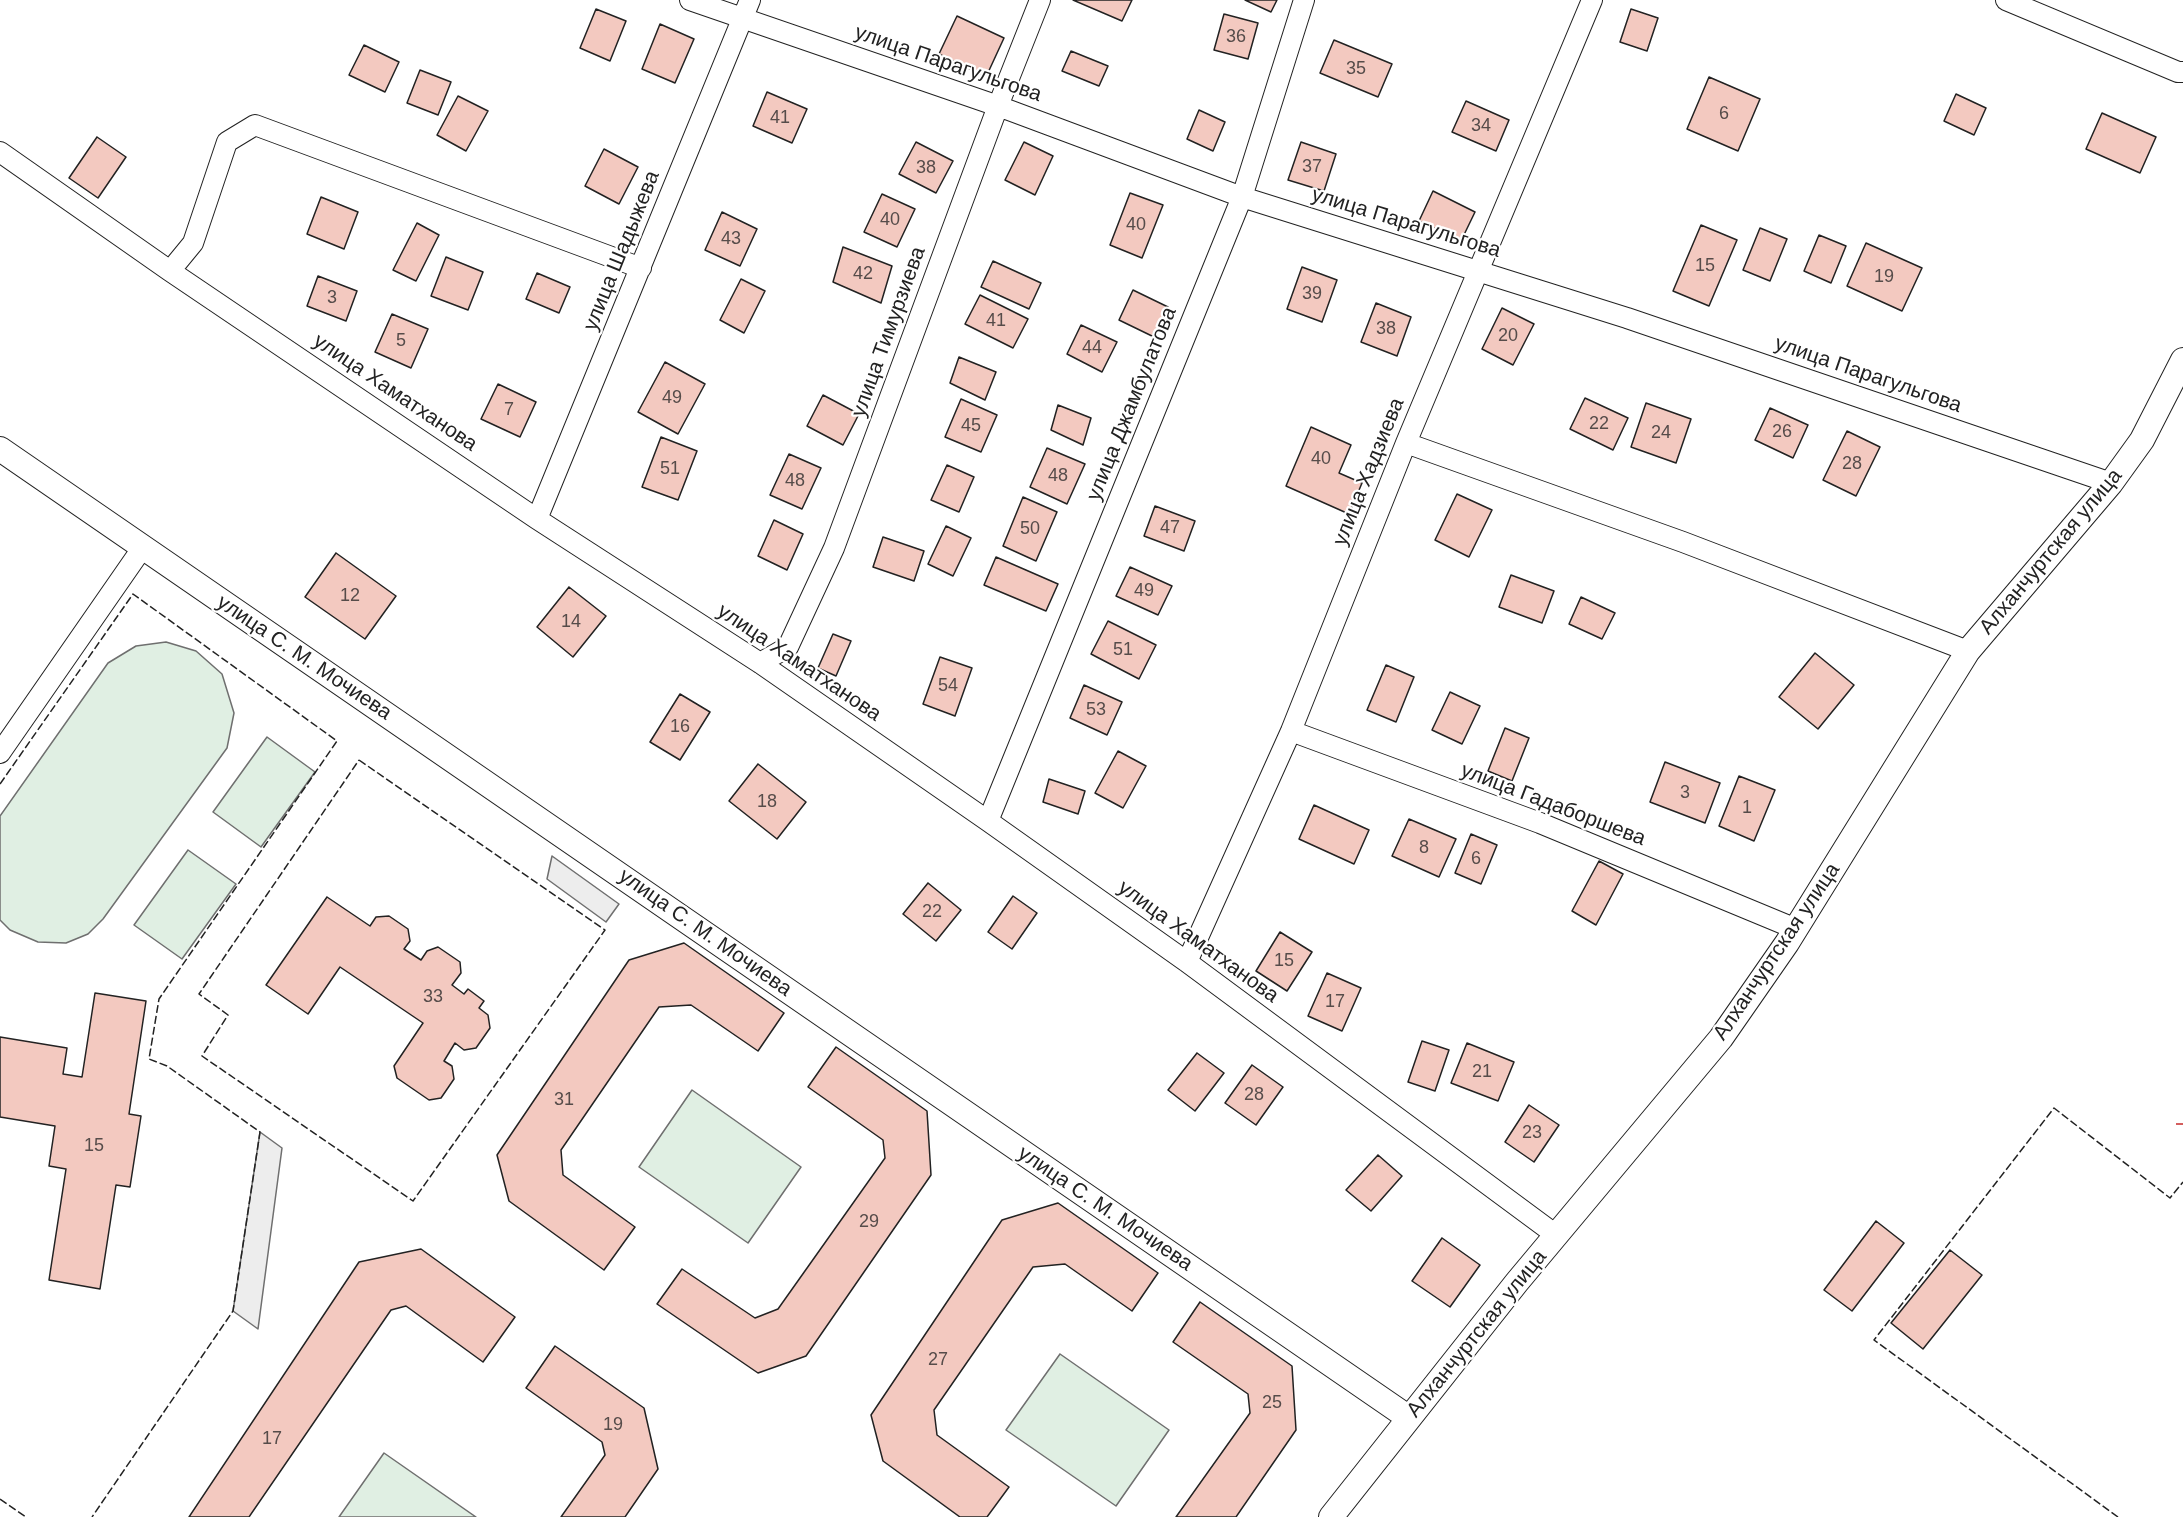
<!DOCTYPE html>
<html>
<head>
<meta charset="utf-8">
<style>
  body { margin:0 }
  canvas { display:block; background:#fff }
</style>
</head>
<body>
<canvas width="2183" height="1517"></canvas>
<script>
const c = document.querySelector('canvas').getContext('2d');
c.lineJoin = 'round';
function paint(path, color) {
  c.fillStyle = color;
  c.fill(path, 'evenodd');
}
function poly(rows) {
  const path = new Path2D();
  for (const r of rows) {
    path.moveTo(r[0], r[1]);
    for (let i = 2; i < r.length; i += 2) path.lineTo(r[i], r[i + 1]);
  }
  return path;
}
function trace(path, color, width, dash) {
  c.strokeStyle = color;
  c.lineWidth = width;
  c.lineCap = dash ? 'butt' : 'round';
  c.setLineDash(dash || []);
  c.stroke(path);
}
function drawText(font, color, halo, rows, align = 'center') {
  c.font = font + ' Helvetica,sans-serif';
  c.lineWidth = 4.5;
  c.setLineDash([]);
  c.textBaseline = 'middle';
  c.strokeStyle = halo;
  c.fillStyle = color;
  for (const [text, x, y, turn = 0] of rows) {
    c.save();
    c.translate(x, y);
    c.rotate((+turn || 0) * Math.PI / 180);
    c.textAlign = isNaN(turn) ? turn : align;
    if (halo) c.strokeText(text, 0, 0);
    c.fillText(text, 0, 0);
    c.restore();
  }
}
const green = poly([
  [166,642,196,651,222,674,234,713,227,748,103,919,88,934,66,943,38,942,10,930,0,920,0,816,108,663,136,646,166,642],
  [267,737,315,772,261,847,213,812,267,737],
  [188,850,236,884,182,959,134,925,188,850],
  [692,1090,801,1167,748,1243,639,1167,692,1090],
  [1060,1354,1169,1430,1116,1506,1006,1430,1060,1354],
  [384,1453,476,1517,339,1517,384,1453]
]);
const parking = poly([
  [552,856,619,904,606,922,547,879,552,856],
  [260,1132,282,1148,258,1329,233,1311,260,1132]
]);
const building = poly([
  [1073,0,1132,0,1122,21,1073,0],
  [1245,0,1277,0,1271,12,1245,0],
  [596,9,626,21,610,61,580,48,596,9],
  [1631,9,1658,18,1647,51,1620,42,1631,9],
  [1224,14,1258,23,1248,59,1214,50,1224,14],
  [957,16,1004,38,986,77,939,54,957,16],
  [660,24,694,39,675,83,642,69,660,24],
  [1334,40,1392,64,1378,97,1320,73,1334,40],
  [364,45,399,62,385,92,349,75,364,45],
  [1071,51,1108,66,1099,86,1062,71,1071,51],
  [420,70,451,82,438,115,407,103,420,70],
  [1709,77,1760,99,1738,151,1687,129,1709,77],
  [767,92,807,109,792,143,753,126,767,92],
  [1956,94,1986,108,1974,135,1944,121,1956,94],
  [458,96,488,111,466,151,437,135,458,96],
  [1466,101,1509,120,1496,151,1452,132,1466,101],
  [1199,110,1225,122,1213,151,1187,139,1199,110],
  [2102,113,2156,137,2140,173,2086,149,2102,113],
  [97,137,126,157,98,198,69,178,97,137],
  [916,142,953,161,936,193,899,174,916,142],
  [1024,142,1053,156,1035,195,1005,180,1024,142],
  [1301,142,1336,154,1324,191,1288,180,1301,142],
  [604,149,638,167,619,204,585,186,604,149],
  [1433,191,1475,212,1461,241,1419,221,1433,191],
  [1130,193,1163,205,1142,258,1110,245,1130,193],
  [882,194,915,209,897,247,864,232,882,194],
  [321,197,358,212,344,249,307,234,321,197],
  [722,212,757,229,740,266,705,250,722,212],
  [417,223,439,235,416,281,393,270,417,223],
  [1701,225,1737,240,1709,306,1673,291,1701,225],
  [1760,228,1787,239,1770,281,1743,270,1760,228],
  [1819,235,1846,246,1831,283,1804,271,1819,235],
  [1866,243,1922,268,1902,311,1847,286,1866,243],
  [843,247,892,266,881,303,833,282,843,247],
  [446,257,483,272,468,310,431,296,446,257],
  [993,261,1041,283,1029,309,981,287,993,261],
  [1302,267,1337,280,1322,322,1287,309,1302,267],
  [537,273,570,287,559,313,526,299,537,273],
  [318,276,357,291,346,321,307,306,318,276],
  [741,279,765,291,744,333,720,320,741,279],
  [1133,290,1168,307,1154,337,1119,320,1133,290],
  [980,295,1028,319,1013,348,965,324,980,295],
  [1376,303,1411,317,1397,356,1361,342,1376,303],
  [1502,308,1534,324,1513,365,1482,349,1502,308],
  [392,314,428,329,411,368,375,352,392,314],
  [1081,325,1117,342,1102,372,1067,354,1081,325],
  [959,357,996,372,985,400,950,383,959,357],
  [665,362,705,384,678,434,638,412,665,362],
  [498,384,536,402,520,437,481,419,498,384],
  [823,395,859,414,843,445,807,426,823,395],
  [1585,398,1628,418,1613,450,1570,429,1585,398],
  [961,399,997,415,981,452,945,437,961,399],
  [1646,403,1691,419,1676,463,1631,447,1646,403],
  [1058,405,1091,418,1083,445,1051,430,1058,405],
  [1770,408,1808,425,1793,458,1755,440,1770,408],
  [1311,427,1351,445,1339,473,1362,483,1349,514,1286,486,1311,427],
  [1847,431,1880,447,1856,496,1823,480,1847,431],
  [661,437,697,451,678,500,642,487,661,437],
  [1047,448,1085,464,1067,504,1030,487,1047,448],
  [789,454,821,468,802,509,770,495,789,454],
  [947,465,974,477,959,512,931,500,947,465],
  [1457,494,1492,510,1469,557,1435,540,1457,494],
  [1023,497,1057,512,1036,561,1003,546,1023,497],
  [1155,506,1195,521,1184,551,1144,536,1155,506],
  [774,520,803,534,787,570,758,556,774,520],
  [946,526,971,538,953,576,928,564,946,526],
  [883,537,924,551,914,581,873,567,883,537],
  [336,553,396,596,365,639,305,597,336,553],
  [996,557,1058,584,1046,611,984,585,996,557],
  [1130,567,1172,586,1158,615,1116,596,1130,567],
  [1511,575,1554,591,1542,623,1499,607,1511,575],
  [569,587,606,616,573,657,537,627,569,587],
  [1581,597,1615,613,1602,639,1569,624,1581,597],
  [1108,621,1156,645,1139,679,1091,654,1108,621],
  [833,634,851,641,836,676,818,668,833,634],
  [1815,653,1854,685,1818,729,1779,697,1815,653],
  [940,657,972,668,955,716,923,704,940,657],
  [1386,665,1414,677,1396,722,1367,710,1386,665],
  [1084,685,1122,702,1107,735,1070,718,1084,685],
  [1450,692,1480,706,1462,744,1432,730,1450,692],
  [680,694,710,712,680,760,650,742,680,694],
  [1505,728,1529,738,1512,781,1488,771,1505,728],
  [1118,751,1146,766,1123,808,1095,793,1118,751],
  [1665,762,1720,783,1705,823,1650,802,1665,762],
  [758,764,806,802,777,839,729,801,758,764],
  [1739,776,1775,790,1754,841,1719,826,1739,776],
  [1049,779,1085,791,1078,814,1043,802,1049,779],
  [1314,805,1369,830,1354,864,1299,839,1314,805],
  [1409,819,1456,839,1439,877,1392,856,1409,819],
  [1471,834,1497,845,1481,884,1455,873,1471,834],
  [1599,861,1623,874,1596,925,1572,911,1599,861],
  [928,883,961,910,936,941,903,914,928,883],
  [1013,896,1037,913,1012,949,988,932,1013,896],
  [327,897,370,926,376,917,389,916,408,929,410,941,404,949,421,960,427,951,438,947,460,962,461,973,452,985,464,994,468,989,484,1001,479,1008,488,1015,490,1028,476,1048,464,1050,455,1043,444,1061,452,1066,454,1079,441,1098,429,1100,397,1078,394,1066,423,1023,340,967,308,1014,266,985,327,897],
  [1280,932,1312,952,1287,991,1256,971,1280,932],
  [684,943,784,1013,758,1051,691,1005,659,1007,561,1150,563,1175,635,1227,604,1270,509,1201,497,1155,629,960,684,943],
  [1327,973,1361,988,1342,1031,1308,1016,1327,973],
  [95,993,146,1001,129,1114,141,1116,130,1187,116,1185,100,1289,49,1280,66,1169,49,1166,55,1126,0,1117,0,1037,67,1048,63,1074,82,1077,95,993],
  [1422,1041,1449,1050,1435,1091,1408,1082,1422,1041],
  [1467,1043,1514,1062,1498,1101,1451,1083,1467,1043],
  [836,1047,927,1111,931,1175,806,1356,758,1373,657,1304,682,1269,755,1318,778,1309,885,1158,883,1140,808,1087,836,1047],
  [1197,1053,1224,1073,1195,1111,1168,1090,1197,1053],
  [1252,1065,1283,1087,1256,1125,1225,1103,1252,1065],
  [1529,1105,1559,1125,1534,1162,1505,1142,1529,1105],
  [1378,1155,1402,1176,1371,1211,1346,1190,1378,1155],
  [1058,1203,1158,1273,1132,1311,1065,1264,1033,1267,934,1410,937,1435,1009,1487,987,1517,960,1517,883,1461,871,1415,1002,1220,1058,1203],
  [1876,1221,1904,1243,1852,1311,1824,1290,1876,1221],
  [1442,1238,1480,1265,1450,1307,1412,1281,1442,1238],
  [421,1249,515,1317,483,1362,406,1306,391,1310,249,1517,189,1517,359,1262,421,1249],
  [1950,1250,1982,1275,1923,1349,1891,1323,1950,1250],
  [1200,1302,1292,1366,1296,1430,1236,1517,1176,1517,1250,1413,1248,1394,1173,1342,1200,1302],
  [555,1346,644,1408,658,1469,625,1517,561,1517,605,1455,602,1442,526,1388,555,1346]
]);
const minor = poly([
  [690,0,998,106,1242,197,1627,318,2111,483],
  [2006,0,2178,72,2183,72],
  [0,152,170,271,537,519,760,663,988,821,1187,962,1556,1235],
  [170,271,193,243,227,142,255,125,641,268],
  [1406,443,1683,542,1968,651],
  [537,519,750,0],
  [760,663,788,647,834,548,998,106,1040,0],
  [1291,731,1540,823,1796,929],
  [0,753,143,547],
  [988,821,1242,197,1304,0],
  [1187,962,1291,731,1406,443,1592,0]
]);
const tertiary = poly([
  [0,449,1409,1418],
  [1331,1517,1517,1282,1721,1038,1787,943,1968,651,2111,483,2142,440,2183,360]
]);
const fence = poly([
  [359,760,605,930,413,1201,202,1056,228,1015,199,994,359,760],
  [0,784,133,594,337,741,159,999,149,1059,167,1066,260,1132,233,1311,92,1517],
  [0,1499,26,1517],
  [2118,1517,1874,1340,2054,1108,2170,1198,2183,1182]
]);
const power = poly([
  [2176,1124,2183,1124]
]);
const numberNames = [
  ["36",1236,37],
  ["35",1356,69],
  ["6",1724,114],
  ["41",780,118],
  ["34",1481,126],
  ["37",1312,167],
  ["38",926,168],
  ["40",890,220],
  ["40",1136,225],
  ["43",731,239],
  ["15",1705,266],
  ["42",863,274],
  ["19",1884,277],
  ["39",1312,294],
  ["3",332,298],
  ["41",996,321],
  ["38",1386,329],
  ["20",1508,336],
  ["5",401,341],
  ["44",1092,348],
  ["49",672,398],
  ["7",509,410],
  ["22",1599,424],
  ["45",971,426],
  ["26",1782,432],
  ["24",1661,433],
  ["40",1321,459],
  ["28",1852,464],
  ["51",670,469],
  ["48",1058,476],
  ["48",795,481],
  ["47",1170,528],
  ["50",1030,529],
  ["49",1144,591],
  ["12",350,596],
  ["14",571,622],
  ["51",1123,650],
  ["54",948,686],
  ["53",1096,710],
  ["16",680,727],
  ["3",1685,793],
  ["18",767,802],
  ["1",1747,808],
  ["8",1424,848],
  ["6",1476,859],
  ["22",932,912],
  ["15",1284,961],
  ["33",433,997],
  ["17",1335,1002],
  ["21",1482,1072],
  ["28",1254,1095],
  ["31",564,1100],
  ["23",1532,1133],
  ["15",94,1146],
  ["29",869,1222],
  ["27",938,1360],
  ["25",1272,1403],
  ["19",613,1425],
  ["17",272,1439]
];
const streetNames = [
  ["улица Парагульгова",948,64,19],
  ["улица Парагульгова",1406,223,17],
  ["улица Шадыжева",622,251,-68],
  ["улица Тимурзиева",889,332,-70],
  ["улица Парагульгова",1868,375,19],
  ["улица Хаматханова",395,393,34],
  ["улица Джамбулатова",1132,404,-68],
  ["улица Хадзиева",1369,472,-68],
  ["Алханчуртская улица",2051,552,-50],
  ["улица С. М. Мочиева",304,658,34],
  ["улица Хаматханова",799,663,34],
  ["улица Гадаборшева",1553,805,21],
  ["улица С. М. Мочиева",705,933,35],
  ["улица Хаматханова",1198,942,36],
  ["Алханчуртская улица",1777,952,-56],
  ["улица С. М. Мочиева",1105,1209,34],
  ["Алханчуртская улица",1477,1334,-51]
];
paint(green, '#e0efe3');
trace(green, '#6f6f6f', 1.5);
paint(parking, '#ededed');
trace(parking, '#6f6f6f', 1.5);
paint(building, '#f3c9c0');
trace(building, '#222', 1.5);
trace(minor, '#222', 22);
trace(tertiary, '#222', 26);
trace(minor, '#fff', 20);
trace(tertiary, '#fff', 24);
trace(fence, '#222', 1.5, [8, 3]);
trace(power, '#c62828', 1.5, [21, 4.5, 3, 4.5]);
drawText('18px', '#564c4a', null, numberNames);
drawText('21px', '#222', '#fff', streetNames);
</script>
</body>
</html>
